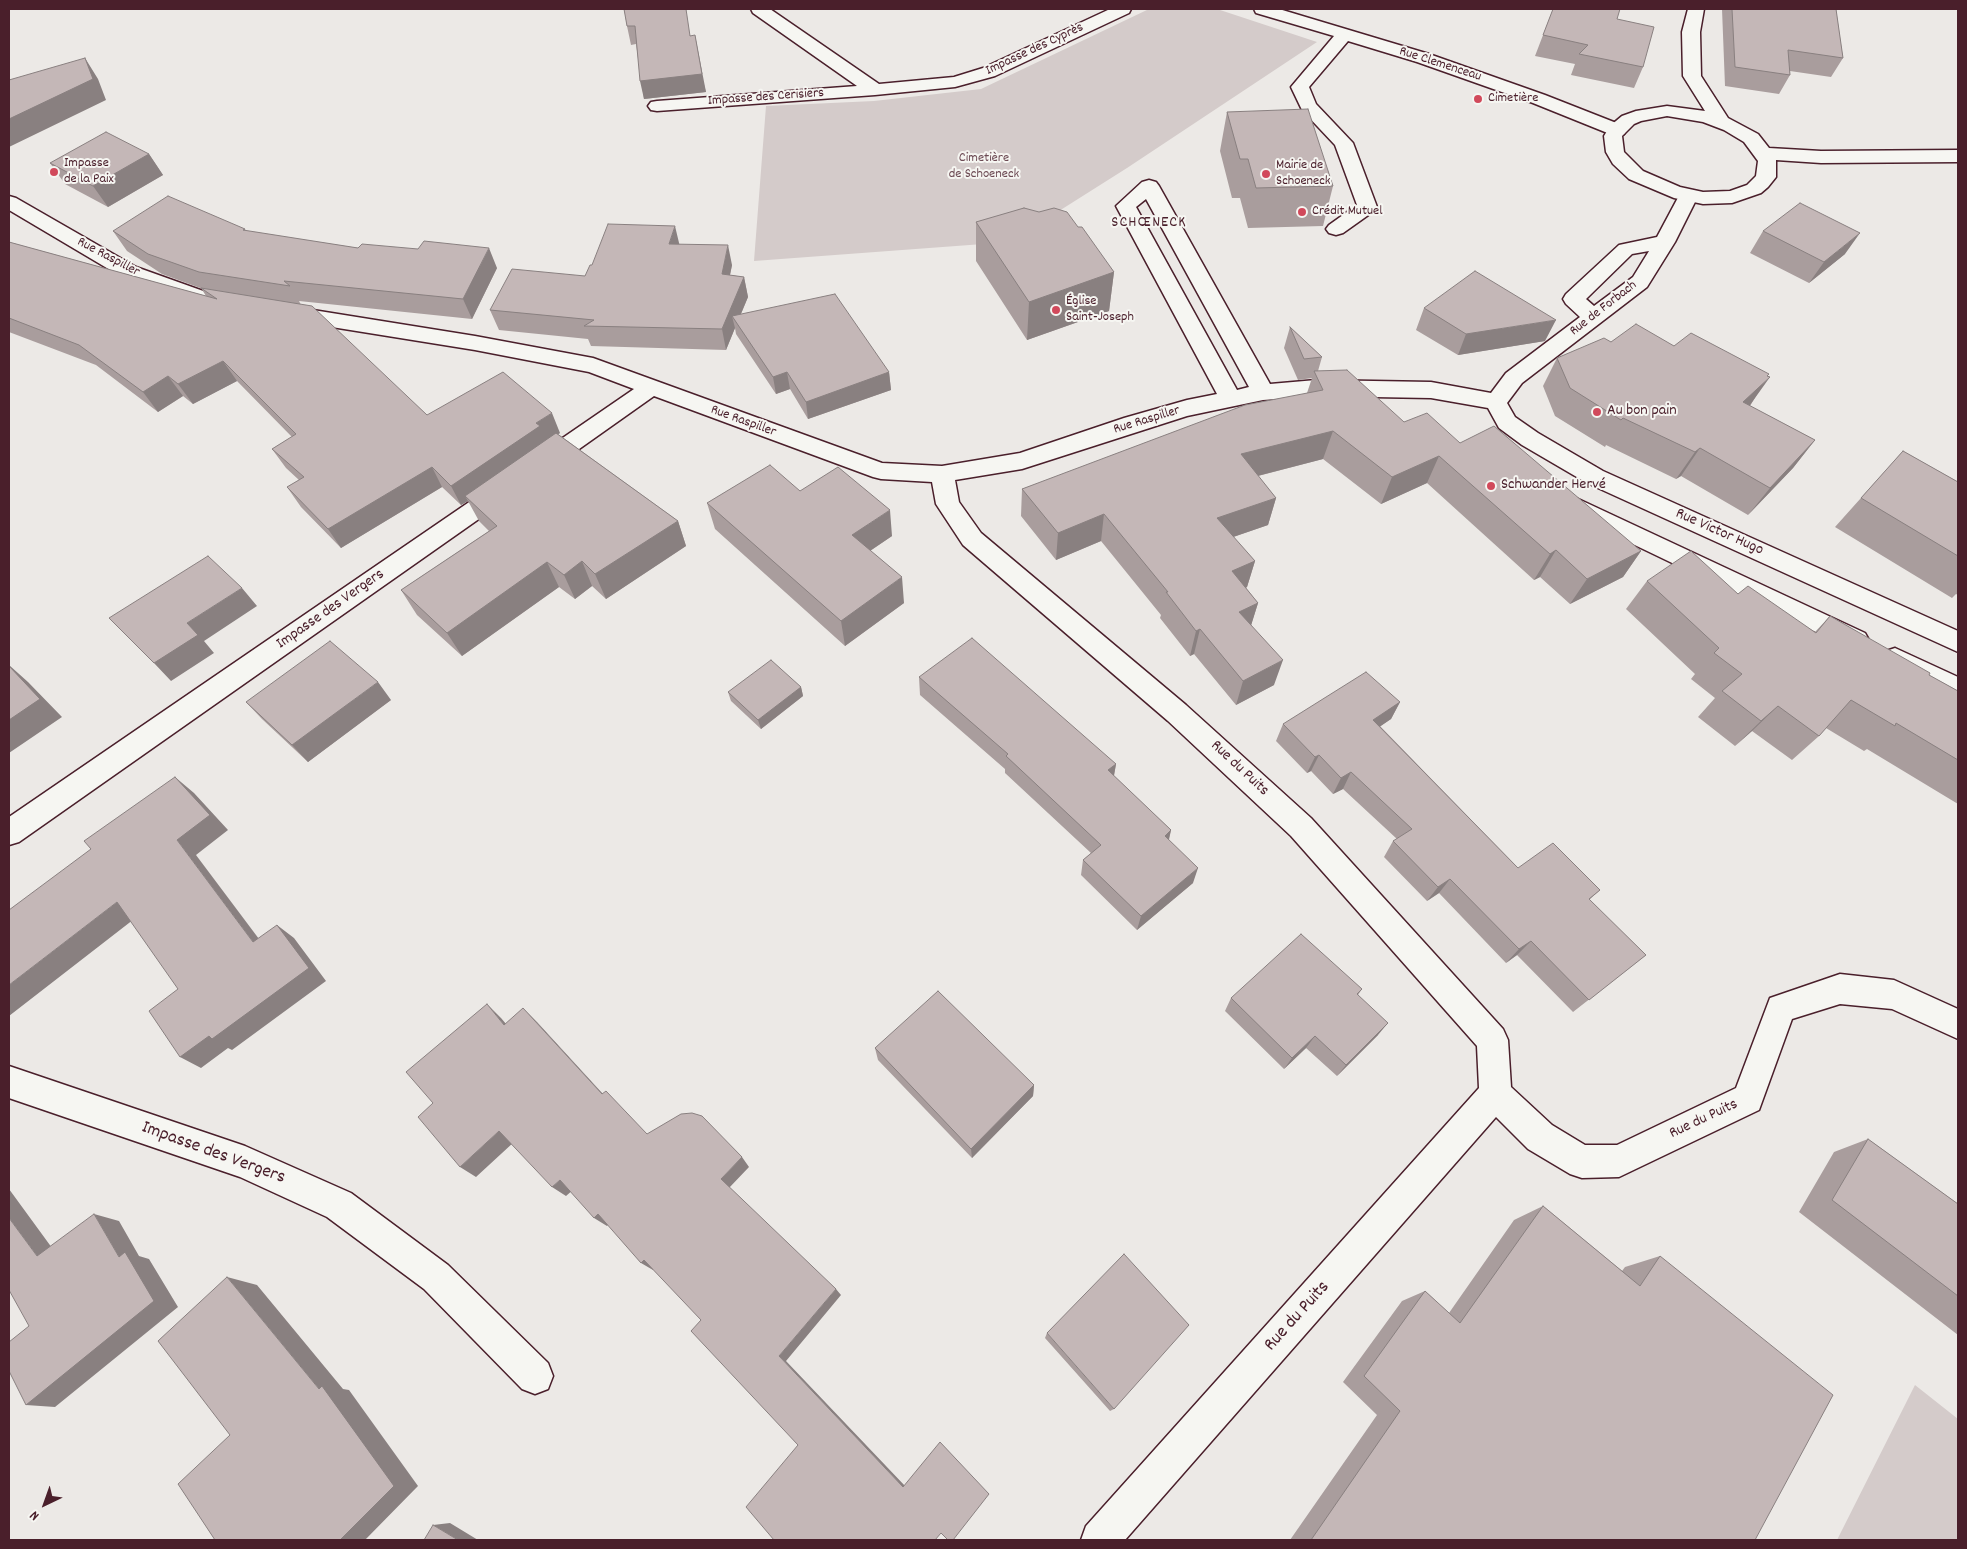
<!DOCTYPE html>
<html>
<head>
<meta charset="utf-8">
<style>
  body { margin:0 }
  #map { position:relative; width:1967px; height:1549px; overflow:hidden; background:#ece9e6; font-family:Dekko,sans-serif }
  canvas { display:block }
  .frame { position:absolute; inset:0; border:10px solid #4a1f2b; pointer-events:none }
  .north { position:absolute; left:20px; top:1479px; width:50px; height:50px; -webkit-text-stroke:4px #f6f6f2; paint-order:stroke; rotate:222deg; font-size:14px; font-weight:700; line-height:20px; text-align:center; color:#4a1f2b }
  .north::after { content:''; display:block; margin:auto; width:18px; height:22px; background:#4a1f2b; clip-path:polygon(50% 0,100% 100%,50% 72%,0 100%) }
</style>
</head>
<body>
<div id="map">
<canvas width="1967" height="1549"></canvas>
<div class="frame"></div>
<div class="north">N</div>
</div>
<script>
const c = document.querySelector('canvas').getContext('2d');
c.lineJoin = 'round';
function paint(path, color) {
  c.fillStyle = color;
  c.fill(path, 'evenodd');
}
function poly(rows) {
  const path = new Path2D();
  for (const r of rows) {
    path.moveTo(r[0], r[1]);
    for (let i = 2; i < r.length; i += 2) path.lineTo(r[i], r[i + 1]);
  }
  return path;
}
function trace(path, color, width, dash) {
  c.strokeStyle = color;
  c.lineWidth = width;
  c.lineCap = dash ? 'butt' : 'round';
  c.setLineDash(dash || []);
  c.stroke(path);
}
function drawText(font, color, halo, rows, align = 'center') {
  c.font = font + ' Dekko,sans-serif';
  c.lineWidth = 4;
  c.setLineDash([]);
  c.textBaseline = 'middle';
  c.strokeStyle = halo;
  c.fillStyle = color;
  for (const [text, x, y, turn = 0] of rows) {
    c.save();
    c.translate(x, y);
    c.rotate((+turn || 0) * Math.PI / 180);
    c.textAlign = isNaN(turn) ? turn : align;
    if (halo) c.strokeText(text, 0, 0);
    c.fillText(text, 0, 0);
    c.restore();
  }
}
const green = poly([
  [1149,9,1217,9,1317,42,1127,168,1010,242,754,261,766,106,874,101,981,89],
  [1915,1385,1958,1419,1958,1540,1837,1540]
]);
const minor = poly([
  [751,9,770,9,879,84,954,77,983,68,1110,9,1131,9,1129,13,995,76,955,87,875,95,657,111,651,110,648,106,651,102,657,101,857,86,753,13,751,9],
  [1254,9,1279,9,1429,54,1545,95,1624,126,1626,130,1624,134,1617,136,1610,134,1533,103,1417,62,1348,41,1309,87,1316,104,1353,143,1377,207,1374,211,1343,233,1336,235,1329,233,1326,229,1329,225,1357,205,1335,145,1302,110,1291,87,1334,36,1256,13,1254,9],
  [1149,180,1156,182,1159,186,1270,384,1316,380,1431,382,1491,393,1506,373,1580,317,1566,304,1563,299,1566,294,1619,245,1657,237,1681,192,1688,190,1695,192,1698,196,1675,242,1647,287,1522,383,1507,403,1515,417,1538,433,1603,471,1958,631,1958,652,1587,483,1522,445,1499,428,1488,408,1431,398,1316,396,1263,400,1187,416,1022,469,955,480,959,502,981,533,1186,705,1311,818,1503,1029,1508,1040,1511,1087,1552,1125,1585,1145,1617,1145,1736,1088,1770,998,1840,974,1894,980,1958,1009,1958,1039,1892,1009,1840,1004,1792,1019,1759,1110,1619,1177,1582,1178,1570,1174,1528,1149,1496,1117,1125,1540,1081,1540,1086,1526,1479,1088,1477,1046,1291,836,1168,721,963,545,936,504,932,482,881,479,873,477,654,396,548,471,540,473,532,471,528,465,532,459,634,389,589,372,475,350,288,320,281,318,277,313,281,308,288,306,475,336,593,358,882,463,942,466,1020,453,1124,418,1187,400,1217,394,1116,206,1142,182,1149,180],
  [1146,199,1249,387,1237,390,1136,207,1146,199],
  [1649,251,1633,277,1594,306,1586,299,1632,254,1649,251],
  [9,196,16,198,136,267,206,292,209,297,206,302,199,304,122,277,9,210,9,196],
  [505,480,513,483,517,489,513,495,19,842,9,845,9,817,497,483,505,480],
  [1574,497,1865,633,1869,640,1865,647,1856,650,1847,647,1566,512,1562,506,1566,500,1574,497],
  [1895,648,1958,677,1958,700,1886,665,1882,658,1886,651,1895,648],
  [9,1066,245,1146,351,1193,448,1265,548,1363,553,1376,548,1389,535,1394,522,1389,424,1289,327,1217,240,1177,9,1098,9,1066]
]);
const major = poly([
  [1688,9,1704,9,1700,32,1701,76,1728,118,1758,134,1769,148,1821,151,1958,150,1958,162,1821,163,1776,160,1776,177,1768,187,1761,193,1732,203,1703,204,1674,198,1629,179,1613,164,1606,152,1604,136,1610,126,1622,116,1636,111,1667,106,1705,111,1683,76,1682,32,1688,9],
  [1667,116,1703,122,1724,130,1744,142,1758,161,1756,176,1747,185,1730,191,1703,192,1680,187,1643,171,1624,152,1622,136,1634,124,1641,121,1667,116]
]);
const wall = poly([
  [624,9,691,36,706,92,644,99,636,44,631,45,627,26],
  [1553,9,1617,19,1643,67,1634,88,1571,75,1575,64,1535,56],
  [1722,9,1836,9,1843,58,1831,77,1790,71,1790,75,1779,94,1725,86],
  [1227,112,1333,186,1323,226,1248,228,1240,198,1232,198,1220,151],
  [149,154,163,175,108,207,65,184,50,163],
  [976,222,1078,227,1114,272,1109,311,1027,340,976,261],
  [245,229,246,231,358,248,497,268,472,319,299,301,301,305,427,415,560,433,558,434,678,521,686,546,606,599,592,586,575,599,559,587,462,656,417,615,401,590,489,531,479,521,468,501,461,505,442,487,341,548,301,507,287,487,299,480,286,468,272,449,292,437,237,381,193,404,183,396,158,412,96,365,9,332,9,242,206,296,201,288,203,289,162,274,127,251,113,231],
  [1763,231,1845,254,1809,283,1750,253],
  [679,244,732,265,730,275,744,277,748,297,741,314,889,372,891,390,808,419,790,389,776,394,736,334,735,328,726,350,591,346,588,339,499,330,490,310,585,276,592,265],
  [1424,308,1545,341,1458,355,1416,330],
  [1290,327,1322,357,1318,371,1404,422,1460,443,1641,551,1623,577,1570,604,1540,577,1534,580,1427,483,1381,504,1323,459,1258,476,1276,498,1268,525,1233,537,1255,561,1247,587,1246,588,1258,603,1251,625,1274,685,1236,705,1194,654,1190,656,1160,618,1161,615,1101,541,1056,560,1021,516,1022,489,1307,393,1312,378,1298,380,1284,348],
  [1611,342,1674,346,1768,376,1750,406,1815,440,1793,468,1748,515,1681,476,1676,479,1606,445,1605,447,1555,416,1543,386,1557,358],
  [1903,451,1958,482,1958,595,1956,594,1952,598,1835,527],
  [800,491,892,536,870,551,904,603,845,646,715,529,707,503],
  [1647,581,1738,594,1815,632,1830,616,1929,675,1958,691,1958,804,1867,749,1864,751,1826,728,1819,736,1792,760,1752,731,1735,746,1698,717,1715,698,1691,679,1695,674,1626,609],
  [919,677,1116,764,1114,776,1171,830,1169,840,1193,883,1137,930,1081,875,1083,860,1091,853,1005,773,1005,769,920,695],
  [801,687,803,696,761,729,731,701,728,692],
  [391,700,308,762,262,719,246,702],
  [1400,702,1391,719,1380,726,1518,868,1600,890,1589,900,1646,955,1573,1012,1517,955,1506,963,1439,893,1427,901,1384,857,1393,841,1397,839,1343,789,1333,794,1311,771,1307,773,1276,741,1283,724],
  [1362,989,1358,995,1378,1035,1337,1076,1306,1048,1284,1069,1225,1011,1231,998],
  [875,1048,1034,1085,1033,1096,972,1158,878,1060],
  [1868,1139,1958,1204,1958,1335,1799,1212,1834,1152],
  [1543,1206,1622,1271,1625,1267,1660,1256,1755,1540,1290,1540,1377,1415,1343,1382,1402,1301,1425,1291,1449,1313,1514,1220],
  [1047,1333,1114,1409,1110,1411,1045,1338]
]);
const shadedWall = poly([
  [695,35,706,92,644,99,640,81],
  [85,58,98,79,106,100,9,147,9,119],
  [149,154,163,175,108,207,93,186],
  [675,226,680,247,669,244],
  [1860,233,1845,254,1809,283,1824,262],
  [728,245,732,265,726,294,722,274],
  [489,248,497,268,472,319,463,299],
  [1114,272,1109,311,1027,340,1029,302],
  [744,277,748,297,737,323,732,316,735,328,726,350,722,329],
  [1556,320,1545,341,1458,355,1466,334],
  [223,361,237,381,193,404,178,384],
  [787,372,790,389,776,394,773,377],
  [889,372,891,390,808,419,806,402],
  [168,376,183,396,158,412,143,392],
  [1770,377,1750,405,1724,430,1743,402],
  [552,413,560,433,465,496,468,501,461,505,451,486,536,423],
  [1333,431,1323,459,1234,482,1241,454],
  [1815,440,1793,468,1748,515,1770,488],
  [1700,448,1681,476,1676,479,1695,452],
  [1439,456,1427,483,1381,504,1392,477],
  [432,467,442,487,341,548,328,529],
  [1276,498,1268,525,1210,545,1217,518],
  [890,510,892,536,855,561,852,535],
  [1104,514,1101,541,1056,560,1058,533],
  [678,521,686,546,606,599,595,574],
  [1556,550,1540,577,1534,580,1550,554],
  [1641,551,1623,577,1570,604,1587,579],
  [582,561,592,586,575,599,564,575],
  [1255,561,1247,587,1225,597,1232,571],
  [547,562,559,587,462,656,447,633],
  [902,577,904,603,845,646,841,621],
  [242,588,257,606,204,641,214,653,171,681,154,663,187,623],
  [1258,603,1250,629,1239,612],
  [1200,629,1194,654,1190,656,1196,631],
  [1283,660,1274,685,1236,705,1243,681],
  [9,665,28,682,62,717,9,753],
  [378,682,391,700,308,762,292,745],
  [801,687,803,696,761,729,758,720],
  [1400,702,1391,719,1365,737,1373,720],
  [1778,706,1752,731,1735,746,1761,721],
  [1319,755,1311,771,1307,773,1315,757],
  [1116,764,1113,780,1108,770],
  [1351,772,1343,789,1333,794,1341,778],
  [175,777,194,793,228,830,196,855,271,955,253,942,177,840],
  [1171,830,1167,846,1165,836],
  [1198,868,1193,883,1137,930,1141,916],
  [1450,879,1439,893,1427,901,1438,887],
  [117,902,138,916,9,1016,9,985],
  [277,925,294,938,326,981,232,1050,228,1048,201,1068,180,1057],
  [1531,941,1517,955,1506,963,1519,949],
  [487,1004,501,1018,518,1038,504,1025],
  [523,1008,537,1022,614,1106,602,1094],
  [1388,1023,1378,1035,1337,1076,1346,1065],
  [1315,1036,1306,1048,1284,1069,1292,1058],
  [1034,1085,1033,1096,972,1158,971,1149],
  [499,1131,514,1142,476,1177,460,1167],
  [742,1157,749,1167,729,1188,721,1179],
  [560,1180,574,1189,566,1196,552,1187],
  [9,1189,63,1263,37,1256,9,1218],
  [94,1214,119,1221,139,1256,149,1259,178,1307,55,1407,26,1405,119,1257],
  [598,1214,610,1223,607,1226,594,1218],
  [644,1260,655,1267,653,1270,641,1263],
  [227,1277,257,1285,343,1389,349,1390,418,1486,365,1540,340,1540,319,1389],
  [836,1289,841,1295,786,1361,906,1487,903,1487,779,1356],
  [450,1523,478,1540,458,1540,433,1525]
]);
const building = poly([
  [624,9,686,9,690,36,695,35,702,74,640,81,635,26,627,26,624,9],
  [1553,9,1620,9,1617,19,1654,27,1643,67,1579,54,1588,45,1543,35,1553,9],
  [1732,9,1836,9,1843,58,1788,50,1790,75,1735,67,1732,9],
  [85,58,93,79,9,119,9,80,85,58],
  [1308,109,1333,186,1256,188,1248,159,1240,159,1227,112,1308,109],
  [106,132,149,154,93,186,50,163,106,132],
  [168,196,245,229,243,230,358,248,362,244,418,249,424,241,489,248,463,299,284,281,290,286,199,272,148,254,113,231,168,196],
  [1800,203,1860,233,1824,262,1763,231,1800,203],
  [1024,208,1039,212,1054,208,1067,212,1078,227,1082,227,1114,272,1029,302,976,222,1024,208],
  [608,224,675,226,669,244,728,245,722,274,744,277,722,329,584,326,594,320,490,310,512,269,585,276,590,265,592,265,608,224],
  [9,242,217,299,201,288,312,306,427,415,503,372,552,413,536,423,540,426,451,486,432,467,328,529,287,487,304,477,272,449,296,434,223,361,178,384,168,376,143,392,79,345,9,318,9,242],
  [1475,271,1556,320,1466,334,1424,308,1475,271],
  [835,294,889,372,806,402,787,372,773,377,732,316,835,294],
  [1636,324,1674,346,1691,333,1769,374,1767,376,1770,377,1743,402,1815,440,1770,488,1700,448,1695,452,1623,418,1621,420,1570,388,1557,358,1604,338,1611,342,1636,324],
  [1290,327,1322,357,1304,359,1290,327],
  [1347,370,1404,422,1427,413,1460,443,1494,426,1641,551,1587,579,1556,550,1550,554,1439,456,1392,477,1333,431,1241,454,1276,498,1217,518,1255,561,1232,571,1258,603,1239,612,1283,660,1243,681,1200,629,1196,631,1166,592,1168,592,1104,514,1058,533,1022,489,1245,405,1323,390,1314,371,1347,370],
  [556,433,678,521,595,574,582,561,564,575,547,562,447,633,401,590,497,526,465,496,556,433],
  [1903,451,1958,482,1958,556,1861,498,1903,451],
  [770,465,800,491,838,467,890,510,852,535,902,577,841,621,707,503,770,465],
  [1691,551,1738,594,1748,586,1816,633,1830,616,1930,673,1929,675,1958,691,1958,760,1896,723,1895,726,1851,700,1819,736,1778,706,1761,721,1722,691,1742,674,1714,653,1719,648,1647,581,1691,551],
  [208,556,242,588,187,623,198,635,154,663,109,618,208,556],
  [972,638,1116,764,1108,770,1171,830,1165,836,1198,868,1141,916,1083,860,1101,845,1006,756,1008,754,919,677,972,638],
  [330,641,378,682,292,745,246,702,330,641],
  [771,660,801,687,758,720,728,692,771,660],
  [9,666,40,699,9,720,9,666],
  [1366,672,1400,702,1373,720,1518,868,1553,843,1600,890,1589,899,1646,955,1589,1000,1531,941,1519,949,1450,879,1438,887,1393,841,1412,829,1351,772,1341,778,1319,755,1315,757,1283,724,1366,672],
  [175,777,210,815,177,840,253,942,277,925,309,968,212,1039,209,1036,180,1057,149,1011,178,989,117,902,9,985,9,910,91,849,84,841,175,777],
  [1301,934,1362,989,1357,994,1388,1023,1346,1065,1315,1036,1292,1058,1231,998,1301,934],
  [938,991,1034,1085,971,1149,875,1048,938,991],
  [487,1004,504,1025,523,1008,602,1094,606,1091,647,1134,681,1114,692,1113,702,1116,742,1157,721,1179,836,1289,779,1356,903,1487,940,1442,989,1494,953,1540,948,1540,941,1533,935,1540,774,1540,746,1507,798,1445,691,1331,701,1320,644,1260,641,1263,598,1214,594,1218,560,1180,552,1187,499,1131,460,1167,418,1117,433,1103,406,1072,487,1004],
  [1868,1139,1958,1204,1958,1296,1832,1200,1868,1139],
  [1543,1206,1640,1286,1660,1256,1833,1395,1755,1540,1311,1540,1400,1411,1364,1376,1425,1291,1460,1323,1543,1206],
  [94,1214,119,1257,125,1252,154,1301,26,1405,9,1371,9,1342,29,1326,9,1290,9,1218,37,1256,94,1214],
  [1124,1254,1189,1325,1114,1409,1047,1333,1124,1254],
  [227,1277,319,1389,322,1386,394,1486,340,1540,215,1540,178,1484,230,1435,158,1341,227,1277],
  [433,1525,458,1540,424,1540,433,1525]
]);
const markers = [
  [1478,99,5,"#d1495b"],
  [54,172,5,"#d1495b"],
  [1266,174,5,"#d1495b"],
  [1302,212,5,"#d1495b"],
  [1056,310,5,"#d1495b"],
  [1597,412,5,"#d1495b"],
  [1491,486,5,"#d1495b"]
];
const farStreetnames = [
  ["Impasse des Cyprès",1035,50,-25],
  ["Rue Clemenceau",1440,65,18],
  ["Impasse des Cerisiers",766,98,-4],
  ["Rue Raspiller",108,258,28],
  ["Rue de Forbach",1604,309,-38],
  ["Rue Raspiller",1147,421,-17],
  ["Rue Raspiller",743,422,20]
];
const farPoinames = [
  ["Cimetière",1488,99],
  ["Impasse",64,164],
  ["de la Paix",64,180],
  ["Mairie de",1276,166],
  ["Schoeneck",1276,182],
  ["Crédit Mutuel",1312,212],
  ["Église",1066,302],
  ["Saint-Joseph",1066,318]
];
const farParknames = [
  ["Cimetière",984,159],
  ["de Schoeneck",984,175]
];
const farQuarternames = [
  ["SCHŒNECK",1149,224]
];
const poiNames = [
  ["Au bon pain",1607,412],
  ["Schwander Hervé",1501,486]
];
const streetNames = [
  ["Rue Victor Hugo",1719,533,24],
  ["Impasse des Vergers",331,610,-35],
  ["Rue du Puits",1239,769,43],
  ["Rue du Puits",1704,1120,-25]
];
const nearStreetnames = [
  ["Impasse des Vergers",213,1154,20],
  ["Rue du Puits",1298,1317,-48]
];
paint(green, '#d4cbca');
trace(minor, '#4a1f2b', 3);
trace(major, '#4a1f2b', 3);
paint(minor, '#f6f6f2');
paint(major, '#f6f6f2');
paint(wall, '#a99d9d');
paint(shadedWall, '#898080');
paint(building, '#c4b7b7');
trace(building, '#898080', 1);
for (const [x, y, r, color] of markers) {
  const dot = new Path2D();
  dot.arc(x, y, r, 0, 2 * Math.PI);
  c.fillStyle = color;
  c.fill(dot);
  trace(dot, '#f6f6f2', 2);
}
drawText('14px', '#4a1f2b', '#f6f6f2', farStreetnames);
drawText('14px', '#4a1f2b', '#f6f6f2', farPoinames, 'left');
drawText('14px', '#6c4a53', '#f6f6f2', farParknames);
c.letterSpacing = '1px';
drawText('16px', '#4a1f2b', '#f6f6f2', farQuarternames);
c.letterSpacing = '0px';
drawText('16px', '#4a1f2b', '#f6f6f2', poiNames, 'left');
drawText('16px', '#4a1f2b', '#f6f6f2', streetNames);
drawText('19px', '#4a1f2b', '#f6f6f2', nearStreetnames);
</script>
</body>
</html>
